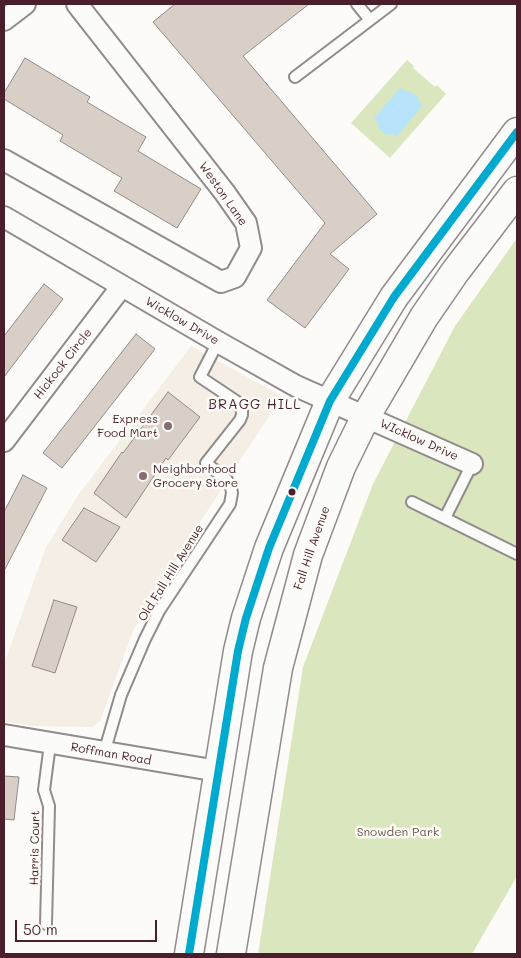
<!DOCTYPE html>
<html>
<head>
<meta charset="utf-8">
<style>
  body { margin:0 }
  #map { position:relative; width:521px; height:958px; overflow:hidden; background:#fcfbf8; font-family:Mali,sans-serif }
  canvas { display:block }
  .frame { position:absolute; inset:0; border:5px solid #4a1f2b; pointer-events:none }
  .scale { position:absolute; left:15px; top:920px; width:142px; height:22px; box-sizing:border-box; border:2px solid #4a1f2b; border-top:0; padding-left:6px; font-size:15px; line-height:18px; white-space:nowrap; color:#4a1f2b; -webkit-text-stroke:4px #fdfcf7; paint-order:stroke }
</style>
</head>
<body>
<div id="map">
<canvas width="521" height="958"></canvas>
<div class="frame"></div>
<div class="scale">50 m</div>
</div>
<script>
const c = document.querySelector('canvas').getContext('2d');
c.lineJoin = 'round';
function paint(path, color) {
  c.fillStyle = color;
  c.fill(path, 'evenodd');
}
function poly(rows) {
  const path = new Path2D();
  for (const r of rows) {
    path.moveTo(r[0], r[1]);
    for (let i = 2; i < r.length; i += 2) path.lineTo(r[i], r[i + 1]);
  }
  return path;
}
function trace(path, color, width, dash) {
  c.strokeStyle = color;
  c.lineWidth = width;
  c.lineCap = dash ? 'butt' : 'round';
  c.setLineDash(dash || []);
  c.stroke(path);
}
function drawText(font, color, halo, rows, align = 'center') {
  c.font = font + ' Mali,sans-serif';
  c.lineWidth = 5;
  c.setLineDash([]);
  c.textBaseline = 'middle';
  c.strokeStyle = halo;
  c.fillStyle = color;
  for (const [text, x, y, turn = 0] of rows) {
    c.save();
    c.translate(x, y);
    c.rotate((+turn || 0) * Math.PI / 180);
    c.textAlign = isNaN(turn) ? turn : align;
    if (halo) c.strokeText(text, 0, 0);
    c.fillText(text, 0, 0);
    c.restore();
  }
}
const built = poly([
  [191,346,282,396,190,538,133,631,100,721,93,727,31,726,4,721,4,664,46,547,79,494]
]);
const green = poly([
  [407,60,414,66,413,68,435,87,437,85,446,94,390,158,351,123],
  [517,238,517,876,472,954,258,954,303,667,373,484,455,326]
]);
const water = poly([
  [400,88,405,91,409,91,418,97,419,102,423,105,396,137,392,134,386,135,379,129,378,122,374,118]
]);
const building = poly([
  [175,4,309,4,243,56,377,214,330,254,349,269,305,328,267,300,325,223,153,22,175,4],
  [25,58,90,97,87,102,146,137,138,151,201,189,177,228,114,191,122,178,60,141,63,135,4,99,4,93,25,58],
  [44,284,63,299,4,377,4,336,44,284],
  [136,334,155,349,62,468,43,453,136,334],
  [168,392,200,417,168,460,166,458,126,518,94,493,122,452,123,453,168,392],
  [23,475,47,488,4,571,4,512,23,475],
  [84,508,120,527,96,562,62,540,84,508],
  [54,600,77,607,55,673,32,666,54,600],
  [4,776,19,777,14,820,4,819,4,776]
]);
const lane = poly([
  [357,4,370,20,391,4],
  [295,77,370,20],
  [412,502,517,554],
  [445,518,472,464],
  [104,753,121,695,145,639,159,611,230,504,232,493,231,487,227,480,206,463,240,420,242,415,242,410,236,401,200,377,218,342],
  [46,924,49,806,44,790,50,744]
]);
const street = poly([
  [4,20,25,4],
  [4,160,221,282,235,277,251,248,246,223,225,193,77,4],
  [4,217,218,342,296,386,472,464],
  [4,441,122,286],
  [4,735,218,771]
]);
const secondary = poly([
  [189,954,238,651,246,618,269,548,330,401,394,297,517,132],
  [231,954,278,668,308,555,341,467,366,416,424,317,455,272,517,191]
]);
const bus1 = poly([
  [189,954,238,651,246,618,269,548,330,401,394,297,517,132]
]);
const markers = [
  [168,426,5,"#886c73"],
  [143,476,5,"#886c73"],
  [292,492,4.5,"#4a1f2b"]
];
const streetNames = [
  ["Weston Lane",223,194,55],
  ["Wicklow Drive",182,321,30],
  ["Hickock Circle",63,364,-52],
  ["WIcklow Drive",419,440,24],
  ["Fall Hill Avenue",312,548,-71],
  ["Old Fall Hill Avenue",171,573,-58],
  ["Roffman Road",111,754,10],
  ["Harris Court",35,848,-89]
];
const poiNames = [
  ["Express",158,419],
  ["Food Mart",158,433],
  ["Neighborhood",153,469,"left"],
  ["Grocery Store",153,483,"left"]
];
const parkNames = [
  ["Snowden Park",398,832]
];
const neighbourhoodNames = [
  ["BRAGG HILL",255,405]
];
paint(built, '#f5eee5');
paint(green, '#dae7be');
paint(water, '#b7e4fb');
paint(building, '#d8d0c6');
trace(building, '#928a8b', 1);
trace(lane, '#928a8b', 14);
trace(street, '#928a8b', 24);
trace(secondary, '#928a8b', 31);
trace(lane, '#fbfbf9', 10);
trace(street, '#fbfbf9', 20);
trace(secondary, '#fbfbf9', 28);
trace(bus1, '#00a9ce', 8);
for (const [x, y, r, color] of markers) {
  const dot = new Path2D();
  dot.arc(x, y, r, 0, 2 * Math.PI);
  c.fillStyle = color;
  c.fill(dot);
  trace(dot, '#fdfcf7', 2);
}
drawText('12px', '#4a1f2b', '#fdfcf7', streetNames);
drawText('12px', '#4a1f2b', '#fdfcf7', poiNames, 'right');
drawText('12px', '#6d5649', '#fdfcf7', parkNames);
c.letterSpacing = '1px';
drawText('14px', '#4a1f2b', '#fdfcf7', neighbourhoodNames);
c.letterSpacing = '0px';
</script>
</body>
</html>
